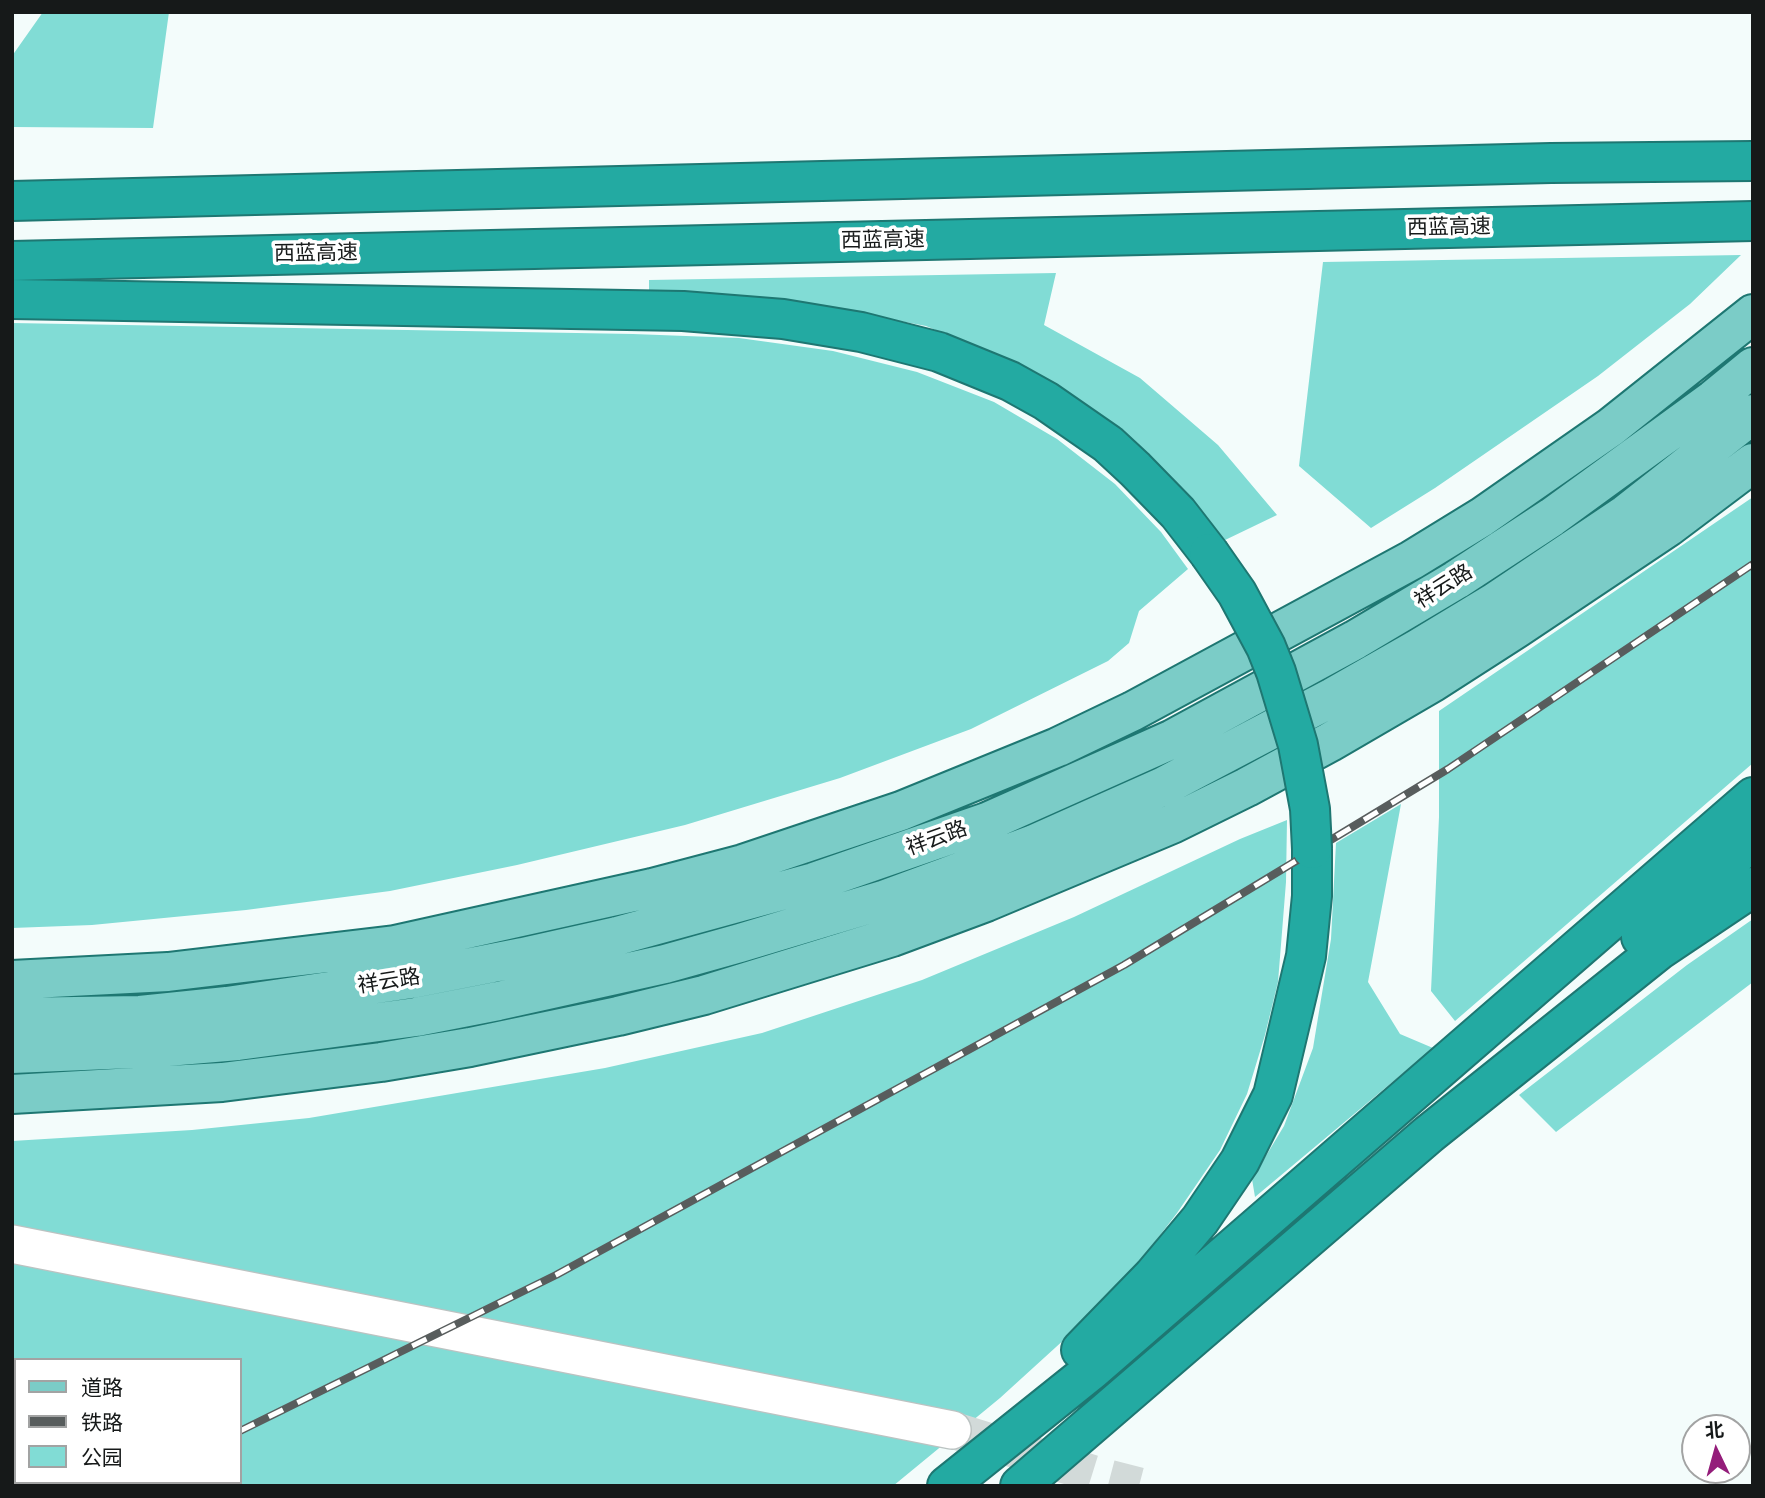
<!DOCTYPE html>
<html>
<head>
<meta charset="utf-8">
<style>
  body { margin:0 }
  #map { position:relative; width:1765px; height:1498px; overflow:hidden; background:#f3fcfb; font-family:"Archivo Narrow","Noto Sans SC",sans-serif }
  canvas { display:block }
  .frame { position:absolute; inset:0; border:14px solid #161919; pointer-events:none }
  .legend { position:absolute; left:14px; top:1358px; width:228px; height:126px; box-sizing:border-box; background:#fff; border:2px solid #a2a3a3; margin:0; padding:9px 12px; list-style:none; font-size:21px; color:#161919 }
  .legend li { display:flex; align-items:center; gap:14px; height:35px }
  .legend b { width:35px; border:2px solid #a2a3a3 }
  .north { position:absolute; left:1681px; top:1414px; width:70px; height:70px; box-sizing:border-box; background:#fff; border:2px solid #a2a3a3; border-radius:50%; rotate:355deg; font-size:19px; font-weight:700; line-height:28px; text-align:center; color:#161919 }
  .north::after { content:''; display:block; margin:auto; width:24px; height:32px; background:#941d7a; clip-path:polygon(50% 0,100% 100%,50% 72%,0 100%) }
</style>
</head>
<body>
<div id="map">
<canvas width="1765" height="1498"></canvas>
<div class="frame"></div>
<ul class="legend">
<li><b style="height:9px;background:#7bccc7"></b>道路</li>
<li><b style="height:9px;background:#585d5d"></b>铁路</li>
<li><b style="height:19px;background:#81dcd5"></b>公园</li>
</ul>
<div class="north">北</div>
</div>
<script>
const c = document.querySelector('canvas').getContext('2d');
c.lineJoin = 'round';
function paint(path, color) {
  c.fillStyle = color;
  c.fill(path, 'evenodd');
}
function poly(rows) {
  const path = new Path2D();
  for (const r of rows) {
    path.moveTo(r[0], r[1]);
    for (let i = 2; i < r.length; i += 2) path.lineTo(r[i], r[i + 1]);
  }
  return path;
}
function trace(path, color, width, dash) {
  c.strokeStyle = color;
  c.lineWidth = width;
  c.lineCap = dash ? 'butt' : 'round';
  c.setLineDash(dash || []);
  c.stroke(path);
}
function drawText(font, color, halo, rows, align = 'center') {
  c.font = font + ' "Archivo Narrow","Noto Sans SC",sans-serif';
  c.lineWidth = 7;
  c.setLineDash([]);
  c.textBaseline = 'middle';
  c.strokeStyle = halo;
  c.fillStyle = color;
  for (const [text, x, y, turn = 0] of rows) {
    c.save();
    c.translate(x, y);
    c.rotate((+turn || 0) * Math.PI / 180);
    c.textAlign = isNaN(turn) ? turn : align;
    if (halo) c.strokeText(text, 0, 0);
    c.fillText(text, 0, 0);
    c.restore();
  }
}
const green = poly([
  [43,12,169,12,153,128,12,127,12,56],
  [1741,255,1690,304,1598,376,1435,488,1371,528,1299,466,1323,262],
  [1056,273,1044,325,1140,378,1218,445,1277,515,1223,541,1176,483,1121,436,1034,371,926,326,800,302,649,292,649,280],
  [12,323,633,334,739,338,833,351,917,372,994,402,1057,439,1115,484,1161,532,1188,569,1139,611,1129,643,1108,661,971,729,840,778,685,825,517,865,390,891,246,910,92,925,12,928],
  [1753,497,1753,763,1455,1021,1431,991,1439,817,1439,711],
  [1401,804,1368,982,1400,1034,1433,1048,1255,1197,1252,1179,1284,1126,1313,1048,1331,939,1336,843],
  [1287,820,1286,882,1278,982,1265,1035,1247,1094,1220,1150,1177,1213,1134,1269,1067,1337,1000,1398,893,1486,84,1486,79,1482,240,1482,240,1360,16,1360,16,1432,12,1429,12,1141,192,1130,309,1118,605,1068,762,1033,922,980,1074,917,1240,839],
  [1753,919,1753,982,1556,1132,1519,1095,1687,965]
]);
const minorTunnel = poly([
  [952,1430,1101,1476,1139,1486]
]);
const minor = poly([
  [12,1244,952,1430]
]);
const secondary = poly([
  [17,1482,22,1486]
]);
const primary = poly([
  [12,980,168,972,395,945,652,888,743,864,901,811,1058,747,1133,711,1412,560,1482,517,1611,427,1753,314],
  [12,1017,140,1015,227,1006,411,979,523,957,617,936,814,882,987,822,1173,739,1355,640,1456,580,1552,517,1714,399,1753,367],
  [12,1054,155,1048,238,1041,416,1017,498,1001,665,964,740,943,883,900,959,872,1034,844,1164,786,1333,697,1419,648,1495,602,1626,514,1753,414],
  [12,1094,222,1082,381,1062,470,1047,618,1016,704,995,892,937,986,902,1172,824,1247,787,1330,742,1433,682,1517,628,1668,527,1753,463]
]);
const motorway = poly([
  [12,201,1551,163,1753,161],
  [12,261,1753,221],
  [12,299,683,311,783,319,861,332,939,352,1010,381,1046,401,1108,444,1135,469,1178,513,1209,553],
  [1641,937,1753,840],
  [1081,1350,1153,1276,1200,1220,1240,1161,1273,1095,1306,956,1312,896,1312,849],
  [947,1486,1092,1370,1753,797],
  [1020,1486,1429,1134,1659,950,1753,887]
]);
const rail = poly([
  [240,1431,556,1275,1124,965,1448,769,1753,564],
  [135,1486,141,1482]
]);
const motorwayBridge = poly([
  [1209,553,1237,593,1266,647,1276,672,1298,745,1310,809,1312,849]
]);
const streetNames = [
  ["西蓝高速",1449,228,-1],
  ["西蓝高速",883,241,-1],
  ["西蓝高速",316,254,-1],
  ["祥云路",1444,587,-32],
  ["祥云路",937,839,-20],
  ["祥云路",389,982,-9]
];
paint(green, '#81dcd5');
trace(minorTunnel, '#d2dad9', 37, [37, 18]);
trace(minor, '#bbc3c2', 40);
trace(secondary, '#bbc3c2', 42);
trace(primary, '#1e7772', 42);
trace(motorway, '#1e7772', 42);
trace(minor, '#fff', 37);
trace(secondary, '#bde6e3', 38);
trace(primary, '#7bccc7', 38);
trace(motorway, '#23aaa2', 38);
trace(rail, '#585d5d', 8);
trace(rail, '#fff', 5, [16]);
trace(motorwayBridge, '#1e7772', 42, []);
trace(motorwayBridge, '#23aaa2', 38);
drawText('21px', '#161919', '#fff', streetNames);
</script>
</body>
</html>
